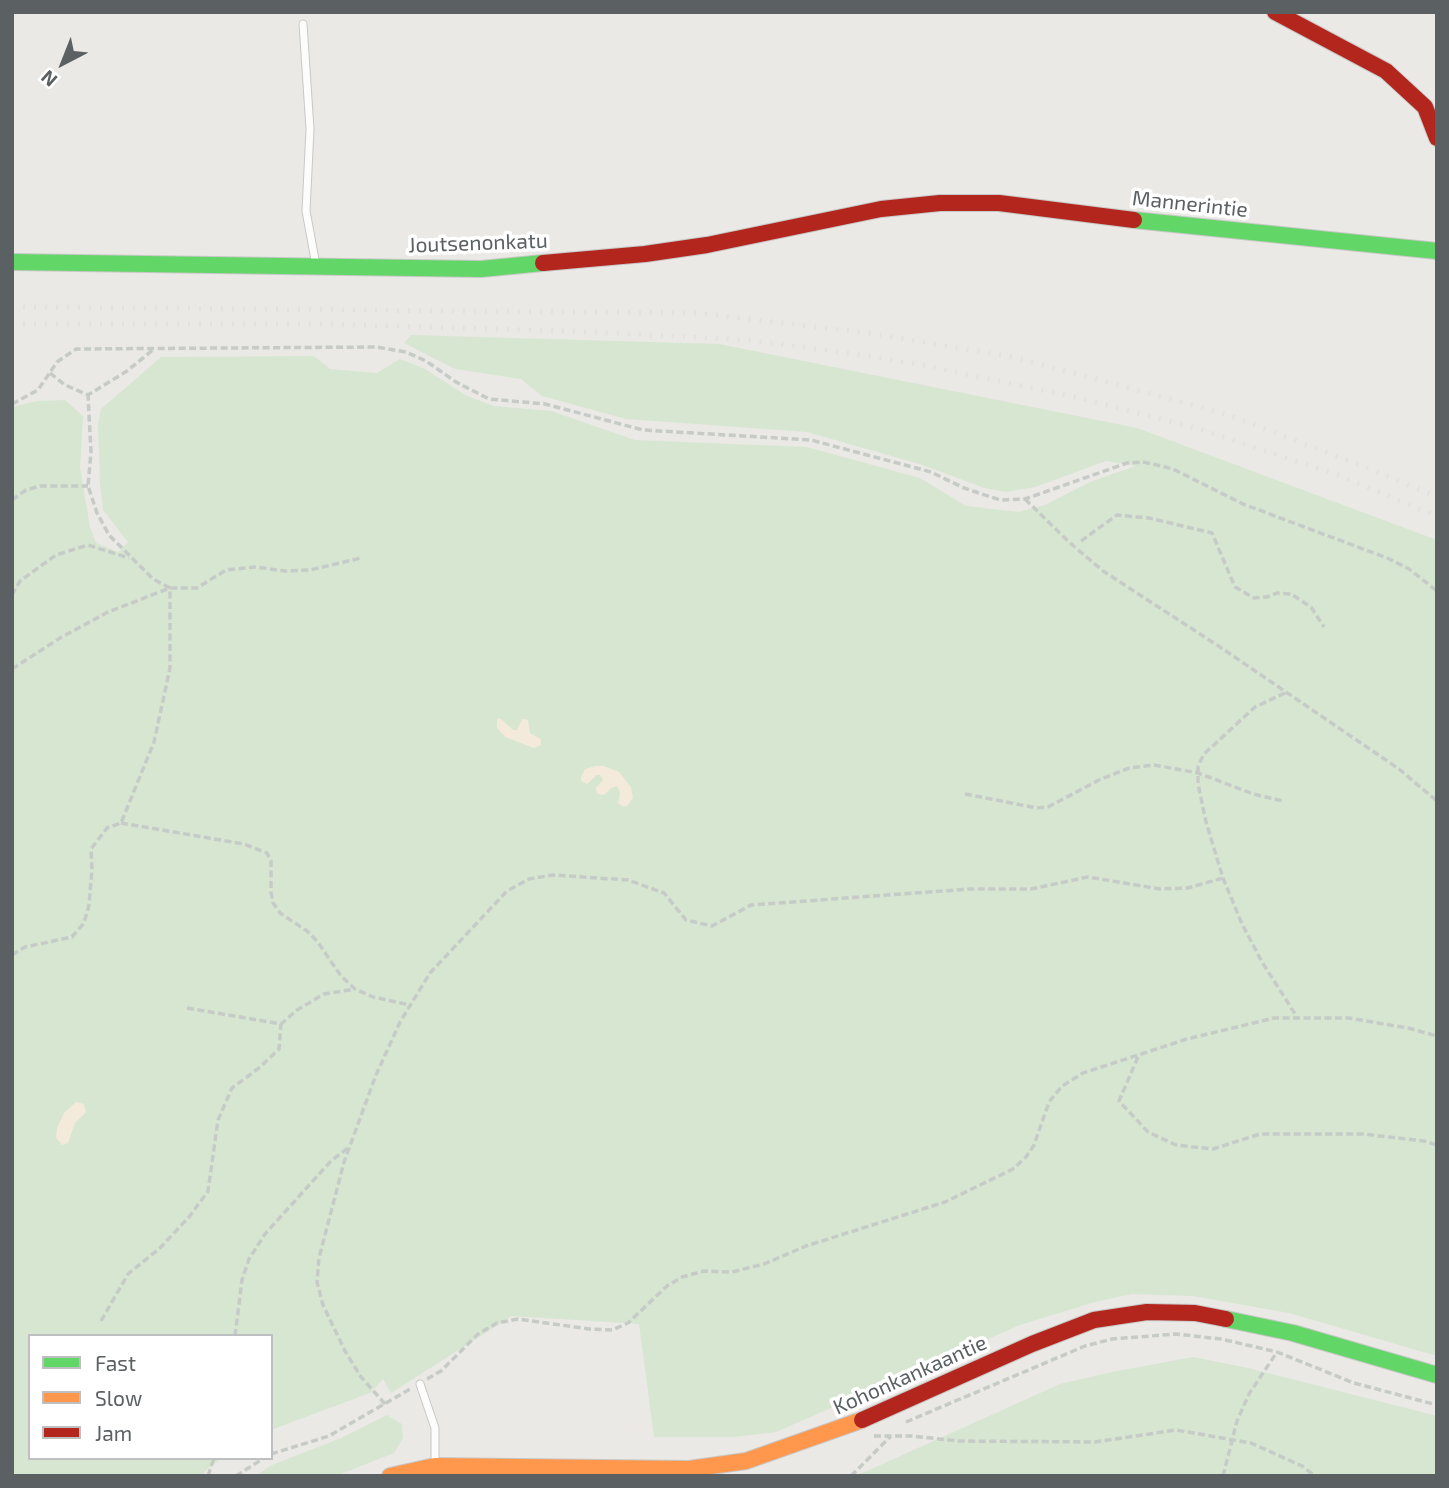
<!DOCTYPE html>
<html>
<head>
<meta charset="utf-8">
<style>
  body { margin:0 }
  #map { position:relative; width:1449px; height:1488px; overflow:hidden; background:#ebe9e5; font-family:"Exo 2",sans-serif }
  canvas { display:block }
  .frame { position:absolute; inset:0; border:14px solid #5b6063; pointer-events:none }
  .legend { position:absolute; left:28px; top:1334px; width:245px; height:126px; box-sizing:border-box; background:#fff; border:2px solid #bdbfc1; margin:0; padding:9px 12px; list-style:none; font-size:21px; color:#5b6063 }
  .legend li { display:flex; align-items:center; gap:14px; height:35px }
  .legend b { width:35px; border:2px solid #bdbfc1 }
  .north { position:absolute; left:28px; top:28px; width:70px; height:70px; -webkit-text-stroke:5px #fff; paint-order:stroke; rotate:222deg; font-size:19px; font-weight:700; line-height:28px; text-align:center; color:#5b6063 }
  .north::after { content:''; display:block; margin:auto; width:24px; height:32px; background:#5b6063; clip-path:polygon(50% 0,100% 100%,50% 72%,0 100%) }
</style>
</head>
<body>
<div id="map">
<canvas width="1449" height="1488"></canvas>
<div class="frame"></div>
<ul class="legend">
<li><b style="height:9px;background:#63d668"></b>Fast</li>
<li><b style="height:9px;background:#ff974d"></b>Slow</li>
<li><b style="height:9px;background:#b3261e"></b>Jam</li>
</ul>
<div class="north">N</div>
</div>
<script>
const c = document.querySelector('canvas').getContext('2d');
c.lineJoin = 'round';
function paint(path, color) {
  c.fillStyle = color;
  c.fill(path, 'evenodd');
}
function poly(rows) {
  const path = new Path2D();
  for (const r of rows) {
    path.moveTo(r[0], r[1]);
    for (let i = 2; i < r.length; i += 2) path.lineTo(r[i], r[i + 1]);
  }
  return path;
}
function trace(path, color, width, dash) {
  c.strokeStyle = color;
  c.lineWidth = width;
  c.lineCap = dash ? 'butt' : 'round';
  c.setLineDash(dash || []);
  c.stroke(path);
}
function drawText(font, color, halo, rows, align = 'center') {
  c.font = font + ' "Exo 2",sans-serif';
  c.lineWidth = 7;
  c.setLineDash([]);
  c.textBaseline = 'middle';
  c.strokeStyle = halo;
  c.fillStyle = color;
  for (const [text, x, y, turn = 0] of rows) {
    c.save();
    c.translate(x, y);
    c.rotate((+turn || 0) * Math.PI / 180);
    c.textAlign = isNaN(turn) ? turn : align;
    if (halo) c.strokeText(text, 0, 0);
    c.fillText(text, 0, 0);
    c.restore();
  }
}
const green = poly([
  [411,335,719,344,1137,428,1437,540,1437,1356,1289,1313,1193,1296,1132,1294,1095,1302,1020,1325,776,1432,733,1437,654,1437,639,1324,512,1316,391,1393,383,1379,370,1393,271,1430,271,1336,30,1336,30,1458,222,1458,205,1471,202,1476,12,1476,12,407,37,401,65,400,83,416,80,467,90,527,96,543,118,552,128,542,103,510,100,484,98,424,101,409,161,357,314,356,330,369,377,373,400,359,425,369,467,396,494,406,551,411,635,440,807,447,920,478,966,506,1019,512,1045,505,1090,482,1136,466,1106,461,1035,487,1006,492,984,488,923,465,807,432,626,419,542,396,521,379,455,369,404,343],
  [1193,1357,1248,1368,1437,1416,1437,1476,852,1476,867,1471,1060,1384,1112,1372],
  [387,1415,402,1424,403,1438,394,1453,336,1476,255,1476,272,1465,341,1438]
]);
const sand = poly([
  [500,718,513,730,517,730,522,719,528,720,530,733,541,739,541,745,534,748,505,737,497,728,497,719],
  [604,766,619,772,631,787,633,798,627,806,624,807,618,803,620,792,617,786,611,788,604,795,597,794,596,788,603,780,600,775,597,775,587,784,581,781,581,777,585,769,595,766],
  [76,1102,84,1104,86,1112,75,1123,68,1143,62,1145,56,1138,57,1128,64,1113]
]);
const path = poly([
  [50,373,65,385,88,395,127,371,154,349],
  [12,404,38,390,57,362,76,349,377,347,406,352,426,361,456,382,489,399,545,404,643,430,811,440,931,472,964,488,1000,500,1025,499,1127,463,1143,462,1157,465,1173,469,1243,504,1387,558,1409,569,1437,591],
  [1025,499,1069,542,1103,571,1217,645,1399,769,1437,801],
  [12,500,26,490,40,486,88,486],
  [1081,541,1117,515,1149,518,1212,533,1235,587,1254,598,1267,597,1277,593,1291,594,1311,607,1324,627],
  [12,595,20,581,56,555,88,545,129,558],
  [12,669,60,638,108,612,170,588,197,588,226,570,255,567,285,571,310,570,361,558],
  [1285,693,1255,707,1204,754,1198,766,1198,784,1206,822,1223,878,1242,924,1262,962,1297,1017],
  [965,794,1037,808,1048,807,1099,780,1129,768,1154,765,1198,773,1253,794,1283,801],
  [121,823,244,844,267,853,271,861,271,892,273,903,280,913,307,931,317,941,341,976,355,989,373,997,410,1005],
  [12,955,25,947,72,937,84,923,89,905,92,869,91,849,107,828,121,823,154,742,170,668,170,588,153,579,109,535,97,513,88,486,91,452,88,395],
  [187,1008,281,1024,297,1010,324,994,355,989],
  [1138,1057,1119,1101,1148,1132,1176,1145,1213,1149,1260,1134,1363,1134,1424,1141,1437,1145],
  [101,1321,128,1274,160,1248,189,1217,208,1191,218,1120,232,1088,259,1068,279,1049,281,1024],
  [235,1336,242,1280,249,1259,265,1234,331,1161,348,1148],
  [427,1379,441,1371,478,1334,497,1323,518,1319,589,1329,612,1330,628,1323,667,1286,682,1277,704,1271,732,1272,764,1264,806,1246,945,1202,1013,1169,1026,1157,1034,1145,1049,1102,1062,1086,1083,1073,1187,1039,1274,1018,1349,1018,1408,1028,1437,1036],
  [385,1404,361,1377,345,1351,323,1305,317,1282,319,1258,344,1162,376,1075,400,1022,430,973,507,891,529,879,553,875,628,880,664,893,686,920,712,926,751,905,969,889,1031,889,1088,877,1160,889,1188,888,1223,878],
  [906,1422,1085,1346,1112,1339,1176,1334,1221,1339,1277,1352,1354,1383,1437,1405],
  [874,1436,912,1436,958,1441,1095,1442,1176,1430,1251,1443,1302,1466,1315,1476],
  [271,1454,329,1436,412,1388],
  [208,1476,214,1458],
  [236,1476,264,1458],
  [851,1476,891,1436],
  [1223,1476,1237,1421,1249,1394,1277,1352]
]);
const lane = poly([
  [303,24,310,129,306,211,316,265],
  [420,1384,435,1428,435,1465]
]);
const fast = poly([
  [1134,220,1437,251],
  [12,262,481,269,543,263],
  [1226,1319,1293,1333,1437,1375]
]);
const slow = poly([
  [390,1476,435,1466,689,1469,746,1461,862,1420]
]);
const jam = poly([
  [1275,12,1386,71,1425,107,1437,138],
  [543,263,645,254,707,245,881,209,940,203,999,203,1134,220],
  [862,1420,1032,1344,1094,1320,1147,1312,1195,1313,1226,1319]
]);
const rail = poly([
  [12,307,696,313,869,333,1013,357,1226,414,1370,469,1437,497],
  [12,324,328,324,591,332,746,340,856,354,922,365,1084,399,1202,430,1335,474,1437,516]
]);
const streetNames = [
  ["Mannerintie",1190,204,6],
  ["Joutsenonkatu",478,243,-2],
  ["Kohonkankaantie",910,1375,-24]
];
paint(green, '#d6e6d1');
paint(sand, '#f3eadb');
trace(lane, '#c7c8c7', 9);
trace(fast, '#c7c8c7', 18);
trace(slow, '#c7c8c7', 18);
trace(jam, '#c7c8c7', 18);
trace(path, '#c6cbc8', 3.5, [7, 3.5]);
trace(lane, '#fcfcfb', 7);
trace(fast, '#63d668', 16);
trace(slow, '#ff974d', 16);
trace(jam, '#b3261e', 16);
trace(rail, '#e2e2e2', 5, [2, 9]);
drawText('21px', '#5b6063', '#fff', streetNames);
</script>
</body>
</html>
